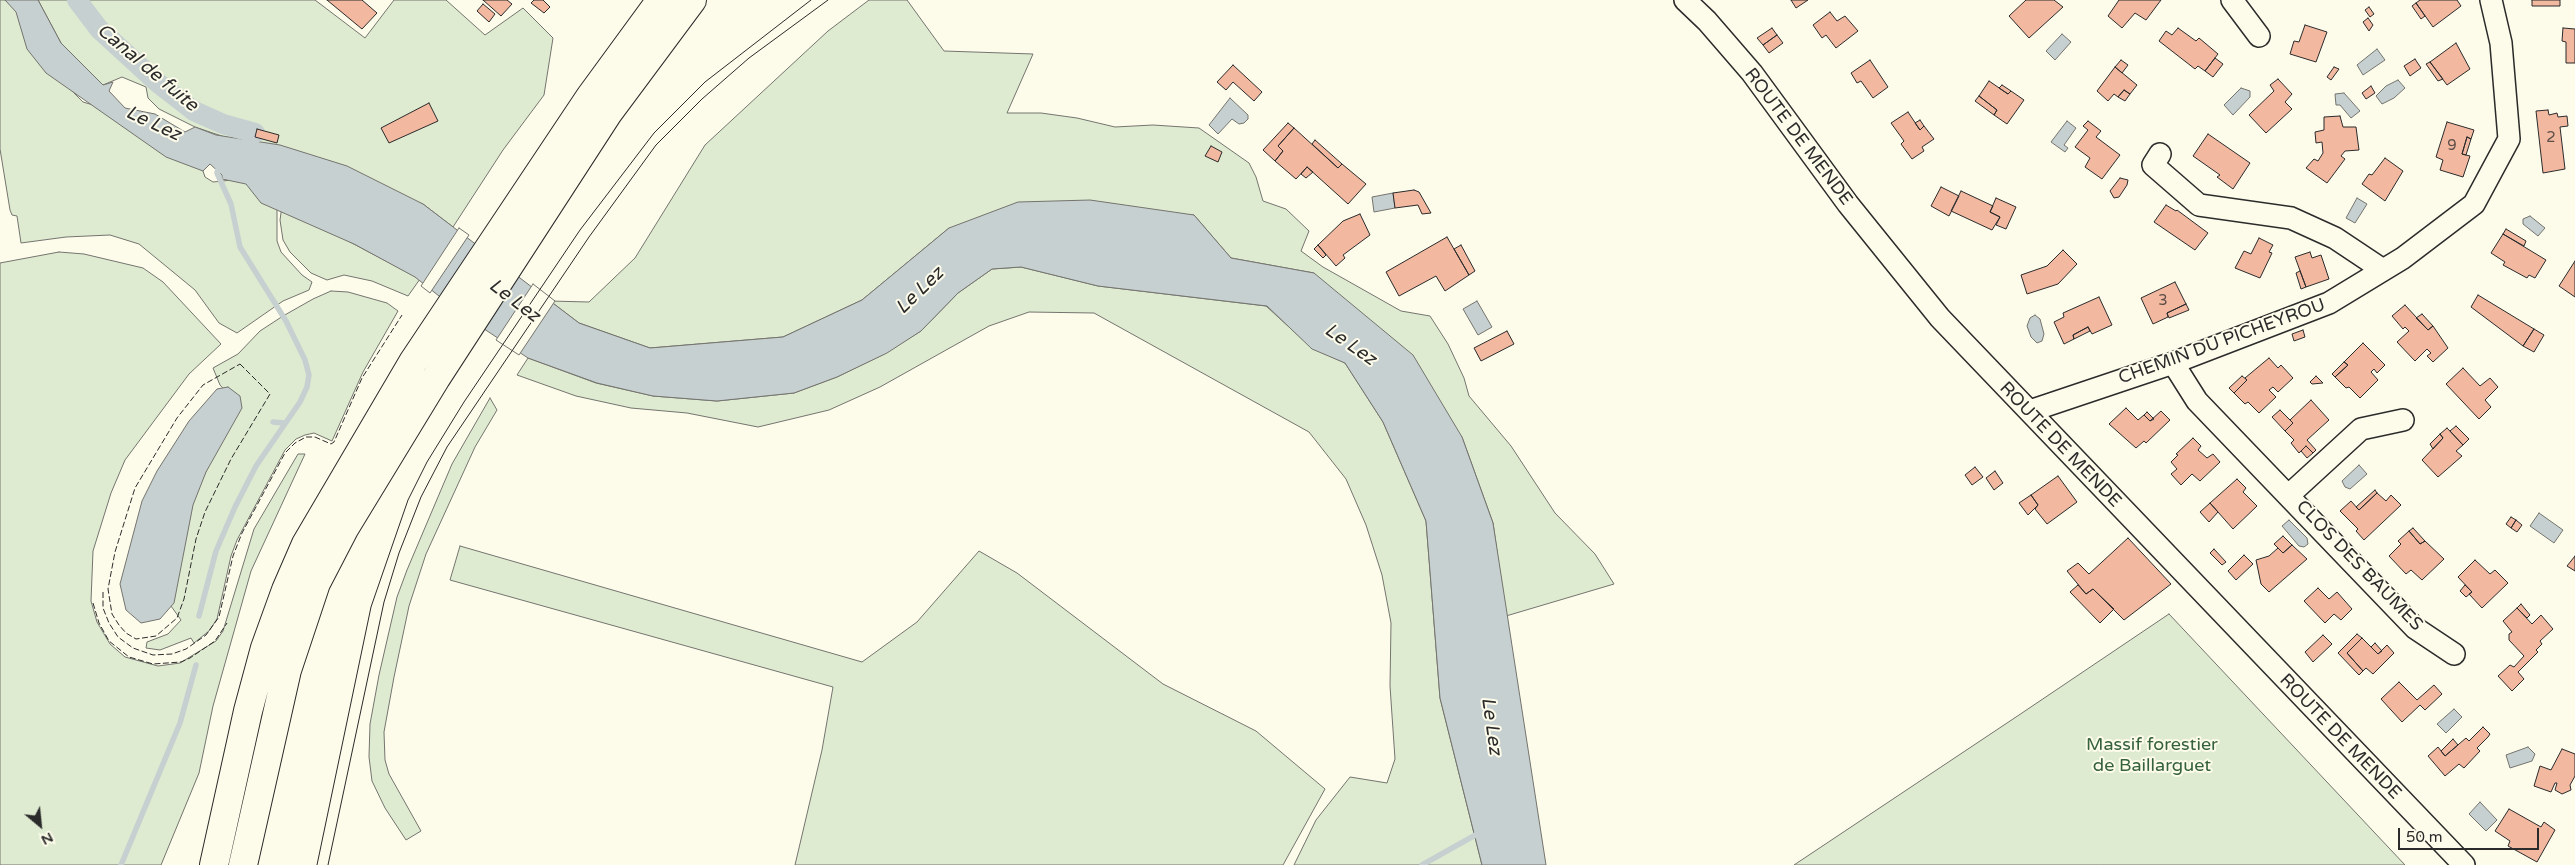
<!DOCTYPE html>
<html>
<head>
<meta charset="utf-8">
<style>
  body { margin:0 }
  #map { position:relative; width:2575px; height:865px; overflow:hidden; background:#fdfbea; font-family:"Varela Round",sans-serif }
  canvas { display:block }
  .north { position:absolute; left:15px; top:800px; width:50px; height:50px; -webkit-text-stroke:4px #fdfbea; paint-order:stroke; rotate:152deg; font-size:14px; font-weight:700; line-height:20px; text-align:center; color:#2b2b2b }
  .north::after { content:''; display:block; margin:auto; width:18px; height:22px; background:#2b2b2b; clip-path:polygon(50% 0,100% 100%,50% 72%,0 100%) }
  .scale { position:absolute; left:2398px; top:828px; width:141px; height:22px; box-sizing:border-box; border:2px solid #2b2b2b; border-top:0; padding-left:6px; font-size:15px; line-height:18px; white-space:nowrap; color:#2b2b2b; -webkit-text-stroke:4px #fdfbea; paint-order:stroke }
</style>
</head>
<body>
<div id="map">
<canvas width="2575" height="865"></canvas>
<div class="north">N</div>
<div class="scale">50 m</div>
</div>
<script>
const c = document.querySelector('canvas').getContext('2d');
c.lineJoin = 'round';
function paint(path, color) {
  c.fillStyle = color;
  c.fill(path, 'evenodd');
}
function poly(rows) {
  const path = new Path2D();
  for (const r of rows) {
    path.moveTo(r[0], r[1]);
    for (let i = 2; i < r.length; i += 2) path.lineTo(r[i], r[i + 1]);
  }
  return path;
}
function trace(path, color, width, dash) {
  c.strokeStyle = color;
  c.lineWidth = width;
  c.lineCap = dash ? 'butt' : 'round';
  c.setLineDash(dash || []);
  c.stroke(path);
}
function drawText(font, color, halo, rows, align = 'center') {
  c.font = font + ' "Varela Round",sans-serif';
  c.lineWidth = 4;
  c.setLineDash([]);
  c.textBaseline = 'middle';
  c.strokeStyle = halo;
  c.fillStyle = color;
  for (const [text, x, y, turn = 0] of rows) {
    c.save();
    c.translate(x, y);
    c.rotate((+turn || 0) * Math.PI / 180);
    c.textAlign = isNaN(turn) ? turn : align;
    if (halo) c.strokeText(text, 0, 0);
    c.fillText(text, 0, 0);
    c.restore();
  }
}
const green = poly([
  [0,0,13,0,53,72,83,102,123,114,203,171,205,177,213,182,251,178,277,205,277,241,281,252,302,275,312,282,309,290,283,301,237,333,219,323,195,290,139,244,110,235,66,237,21,243,17,216,12,215,10,210,0,149,0,0],
  [38,0,315,0,365,38,394,0,446,0,485,35,523,8,553,38,544,95,503,150,453,227,423,204,195,127,159,109,148,98,146,87,122,77,103,85,61,43,38,0],
  [869,0,907,0,944,51,1033,54,1007,113,1041,113,1077,118,1115,127,1153,125,1199,128,1249,163,1256,177,1263,201,1286,209,1309,231,1301,251,1323,267,1401,311,1430,316,1448,344,1464,378,1469,396,1511,446,1555,513,1595,554,1614,584,1506,616,1493,523,1462,437,1314,273,1231,258,1194,215,949,228,862,300,783,337,650,348,579,323,550,301,589,302,635,258,705,145,828,31,869,0],
  [282,206,420,279,408,296,372,281,344,275,327,280,311,273,290,252,283,240,280,220,282,206],
  [59,252,84,254,143,268,163,282,221,344,189,374,125,460,111,493,93,551,91,601,97,622,110,644,125,657,158,666,180,663,216,641,223,631,254,529,298,454,305,454,251,571,213,706,199,773,161,865,0,865,0,263,59,252],
  [1021,267,1098,286,1266,306,1312,348,1345,363,1383,422,1426,521,1440,698,1482,865,1294,865,1316,820,1350,777,1387,783,1395,759,1390,686,1391,623,1382,575,1366,525,1346,479,1309,432,1094,313,1029,312,989,326,880,387,829,410,758,427,687,413,631,408,576,396,517,375,528,358,596,383,653,396,717,401,794,393,837,377,882,355,921,331,958,293,992,269,1021,267],
  [331,291,348,292,387,303,398,311,363,372,332,441,314,433,305,435,296,439,285,450,237,540,231,556,217,619,209,631,194,643,191,638,160,650,146,648,147,642,168,634,181,620,171,606,193,500,237,403,220,385,213,368,238,354,260,331,283,316,313,299,331,291],
  [490,398,497,410,475,447,426,554,409,606,394,677,384,732,385,760,389,774,421,831,406,840,385,808,372,781,369,757,370,724,379,675,397,597,407,570,452,464,490,398],
  [460,546,862,662,917,622,979,551,1017,573,1163,684,1256,731,1325,789,1283,865,795,865,822,750,833,687,450,580,460,546],
  [2169,614,2405,865,1794,865,2019,715,2169,614]
]);
const water = poly([
  [5,0,38,0,61,43,103,85,113,82,109,91,125,108,155,114,185,132,195,127,216,135,280,145,347,166,423,204,579,323,650,348,783,337,862,300,949,228,1018,202,1090,200,1194,215,1231,258,1314,273,1413,355,1462,437,1493,523,1546,865,1482,865,1440,698,1426,521,1383,422,1345,363,1312,349,1267,306,1098,286,1021,267,992,269,958,293,921,331,887,353,837,377,794,393,717,401,653,396,597,383,528,358,463,315,415,277,354,244,261,203,246,184,222,179,222,175,210,164,203,171,166,157,46,73,27,49,16,12,5,0],
  [2062,34,2071,42,2055,60,2046,51,2062,34],
  [2377,49,2385,60,2363,75,2357,65,2377,49],
  [2398,80,2405,88,2394,98,2382,104,2376,96,2386,86,2398,80],
  [2241,88,2250,91,2250,97,2233,115,2224,105,2241,88],
  [2344,93,2360,111,2351,118,2340,105,2336,105,2335,94,2344,93],
  [1230,98,1248,115,1248,119,1244,123,1239,124,1232,119,1218,134,1209,125,1230,98],
  [2067,121,2076,128,2064,145,2068,148,2065,152,2051,142,2067,121],
  [1393,193,1395,208,1374,212,1372,197,1393,193],
  [2357,198,2367,204,2355,223,2346,218,2357,198],
  [2530,216,2545,228,2538,236,2523,224,2523,219,2530,216],
  [1477,301,1492,327,1478,335,1463,309,1477,301],
  [2035,315,2040,319,2044,334,2042,341,2037,343,2031,337,2027,326,2030,318,2035,315],
  [228,387,240,396,242,408,206,472,193,505,174,603,160,619,141,623,126,610,120,584,142,501,157,471,189,421,217,389,228,387],
  [2359,465,2367,474,2350,489,2345,487,2342,481,2359,465],
  [2539,513,2563,530,2554,543,2530,526,2539,513],
  [2289,520,2307,538,2308,544,2304,547,2299,546,2282,526,2289,520],
  [2454,709,2462,717,2446,733,2437,724,2454,709],
  [2528,747,2535,754,2532,761,2510,768,2506,755,2528,747],
  [2480,802,2497,820,2486,831,2469,814,2480,802]
]);
const pier = poly([
  [459,228,469,235,430,293,421,286,459,228],
  [533,284,555,301,519,355,496,340,533,284]
]);
const stream = poly([
  [273,422,284,423],
  [199,616,216,551,235,507,256,466,300,402,307,387,309,375,305,360,286,321,240,247,231,204,217,173,219,165],
  [121,865,180,723,196,665],
  [1422,865,1479,833]
]);
const canal = poly([
  [77,0,99,29,158,83,194,111,223,124,255,133]
]);
const building = poly([
  [327,0,362,0,377,13,362,29,327,0],
  [483,0,507,0,512,4,501,16,483,0],
  [534,0,543,0,550,7,544,13,531,3,534,0],
  [1791,0,1808,0,1796,8,1791,0],
  [2026,0,2054,0,2063,7,2029,38,2009,16,2026,0],
  [2119,0,2161,0,2146,20,2135,13,2122,28,2108,16,2119,0],
  [2420,0,2457,0,2461,6,2433,27,2416,3,2420,0],
  [2532,0,2560,0,2560,6,2532,6,2532,0],
  [2416,3,2425,16,2421,19,2412,6,2416,3],
  [483,4,495,14,489,22,477,11,483,4],
  [2369,7,2374,14,2370,17,2365,10,2369,7],
  [1830,12,1837,21,1845,16,1858,31,1836,48,1826,35,1822,38,1813,25,1830,12],
  [2368,18,2373,25,2369,31,2363,22,2368,18],
  [2305,25,2327,32,2316,62,2290,54,2294,41,2299,42,2305,25],
  [1772,28,1777,35,1763,45,1757,38,1772,28],
  [2178,28,2196,41,2199,38,2218,54,2205,71,2198,66,2195,69,2159,41,2166,31,2172,35,2178,28],
  [2563,28,2575,29,2575,63,2566,63,2566,42,2562,41,2563,28],
  [1777,35,1783,43,1769,53,1763,45,1777,35],
  [2456,43,2470,69,2447,85,2430,62,2456,43],
  [2215,58,2223,64,2213,77,2205,71,2215,58],
  [2415,59,2421,68,2410,76,2404,66,2415,59],
  [1870,60,1888,87,1873,98,1861,81,1857,83,1851,73,1870,60],
  [2121,60,2128,65,2122,73,2115,67,2121,60],
  [2430,62,2443,79,2438,81,2426,64,2430,62],
  [1233,65,1262,92,1254,101,1233,82,1226,90,1217,82,1233,65],
  [2115,67,2137,85,2130,94,2124,90,2118,97,2114,94,2108,101,2097,91,2115,67],
  [2334,67,2339,69,2331,80,2327,77,2334,67],
  [2278,79,2292,94,2285,102,2292,109,2266,133,2249,115,2274,91,2270,85,2278,79],
  [1989,81,2008,94,2011,91,2024,100,2007,124,1994,115,1997,110,1979,96,1989,81],
  [2002,85,2011,91,2008,94,1999,88,2002,85],
  [2371,86,2375,93,2366,99,2362,93,2371,86],
  [2124,90,2130,94,2125,101,2118,97,2124,90],
  [1979,96,1997,110,1994,115,1975,101,1979,96],
  [429,103,438,121,389,143,381,128,429,103],
  [2548,110,2549,115,2557,113,2558,117,2567,116,2568,126,2560,127,2565,169,2543,173,2536,111,2548,110],
  [1908,112,1920,130,1924,126,1934,139,1922,147,1924,151,1912,159,1901,144,1904,141,1891,123,1908,112],
  [2340,116,2343,127,2356,127,2359,150,2345,151,2341,156,2345,159,2327,183,2306,168,2314,159,2318,161,2323,153,2322,142,2316,143,2315,132,2324,130,2324,117,2340,116],
  [1920,120,1924,126,1920,130,1915,123,1920,120],
  [2088,121,2101,131,2096,137,2120,155,2102,179,2085,167,2090,158,2075,147,2088,130,2083,126,2088,121],
  [2447,122,2474,130,2471,139,2467,137,2462,154,2470,156,2463,177,2440,170,2443,160,2436,157,2447,122],
  [1288,123,1294,128,1278,146,1283,151,1275,161,1263,150,1288,123],
  [1294,128,1338,168,1342,164,1366,184,1348,204,1307,167,1296,179,1275,161,1283,151,1278,146,1294,128],
  [257,129,279,135,277,143,255,137,257,129],
  [2208,134,2250,163,2233,189,2217,177,2220,175,2193,156,2208,134],
  [2467,137,2471,139,2466,155,2462,154,2467,137],
  [1315,140,1342,164,1338,168,1312,144,1315,140],
  [1211,146,1222,152,1218,162,1205,156,1211,146],
  [2385,158,2403,171,2385,201,2362,184,2369,174,2372,175,2385,158],
  [1307,167,1313,172,1306,178,1301,174,1307,167],
  [2120,178,2128,180,2127,185,2119,197,2114,198,2110,191,2120,178],
  [1941,187,1959,196,1949,216,1931,206,1941,187],
  [1414,190,1419,192,1431,213,1422,214,1418,205,1395,208,1393,193,1414,190],
  [1961,191,1993,206,1990,212,2000,217,1992,230,1951,211,1961,191],
  [1996,198,2016,207,2006,229,1996,225,2000,217,1990,212,1996,198],
  [2166,205,2176,211,2177,210,2208,233,2195,250,2154,222,2166,205],
  [1360,214,1370,235,1343,255,1345,258,1336,266,1318,245,1343,221,1360,214],
  [2506,229,2526,241,2524,246,2503,234,2506,229],
  [2503,234,2546,260,2535,278,2529,275,2527,278,2503,265,2505,262,2491,253,2503,234],
  [1447,237,1469,275,1445,291,1436,276,1399,296,1386,272,1447,237],
  [2259,238,2273,245,2269,252,2272,253,2260,278,2235,268,2244,251,2251,254,2259,238],
  [1318,245,1326,255,1323,258,1314,249,1318,245],
  [1461,245,1475,271,1469,275,1454,249,1461,245],
  [2063,250,2077,264,2058,284,2027,294,2021,275,2047,266,2063,250],
  [2310,252,2312,258,2321,255,2329,279,2306,287,2295,257,2310,252],
  [2575,261,2575,297,2559,286,2575,261],
  [2300,271,2306,287,2301,289,2296,273,2300,271],
  [2175,282,2186,304,2167,313,2168,317,2153,324,2141,298,2175,282],
  [2478,295,2534,329,2523,346,2471,307,2478,295],
  [2099,297,2112,325,2092,334,2088,327,2073,335,2074,339,2064,344,2054,322,2064,317,2063,313,2099,297],
  [2186,304,2189,310,2169,318,2167,313,2186,304],
  [2405,305,2428,330,2433,326,2448,348,2433,362,2427,356,2431,353,2427,349,2415,361,2397,342,2409,331,2405,327,2403,329,2392,316,2405,305],
  [2422,314,2433,326,2428,330,2416,318,2422,314],
  [2088,327,2090,331,2074,339,2073,335,2088,327],
  [2534,329,2544,335,2534,352,2523,346,2534,329],
  [2303,330,2305,337,2294,341,2292,334,2303,330],
  [1507,331,1514,344,1481,361,1474,348,1507,331],
  [2363,343,2385,365,2377,373,2374,369,2371,372,2378,380,2360,398,2349,387,2346,388,2335,377,2348,365,2344,362,2363,343],
  [2269,358,2278,368,2281,365,2293,378,2278,392,2273,387,2269,390,2276,397,2259,413,2248,402,2245,404,2234,393,2247,380,2245,378,2269,358],
  [2344,362,2348,365,2335,377,2332,374,2344,362],
  [2463,368,2480,386,2490,378,2498,387,2485,400,2491,407,2479,419,2446,384,2463,368],
  [2242,376,2247,380,2234,393,2229,388,2242,376],
  [2316,376,2323,383,2312,384,2310,382,2316,376],
  [2311,400,2329,420,2307,440,2316,450,2313,453,2306,446,2299,453,2291,443,2294,440,2285,431,2293,423,2290,420,2311,400],
  [2126,408,2138,420,2144,415,2150,421,2161,411,2170,420,2146,443,2144,441,2136,448,2109,424,2126,408],
  [2280,410,2293,423,2285,431,2272,417,2280,410],
  [2147,412,2154,419,2150,421,2144,415,2147,412],
  [2456,426,2469,439,2463,445,2450,431,2456,426],
  [2447,428,2463,445,2456,451,2462,456,2438,477,2422,460,2443,438,2440,434,2447,428],
  [2440,434,2443,438,2433,449,2430,444,2440,434],
  [2193,438,2201,446,2198,450,2207,458,2213,454,2220,462,2200,481,2192,474,2181,485,2171,474,2177,469,2171,462,2178,455,2176,454,2193,438],
  [2306,446,2313,453,2307,458,2301,451,2306,446],
  [1975,467,1983,477,1972,485,1965,475,1975,467],
  [1995,471,2003,483,1994,490,1986,478,1995,471],
  [2058,476,2077,502,2047,524,2035,509,2038,505,2031,495,2058,476],
  [2237,479,2246,488,2243,492,2257,506,2233,529,2210,503,2237,479],
  [2375,490,2377,493,2359,510,2356,507,2375,490],
  [2377,493,2386,501,2391,495,2401,505,2364,540,2356,531,2358,529,2340,511,2351,501,2359,510,2377,493],
  [2031,495,2038,505,2028,515,2019,503,2031,495],
  [2210,503,2218,512,2209,522,2200,512,2210,503],
  [2511,517,2516,520,2511,528,2506,524,2511,517],
  [2516,520,2522,525,2517,532,2511,528,2516,520],
  [2413,528,2425,541,2420,544,2409,531,2413,528],
  [2409,531,2420,544,2425,541,2444,559,2422,580,2411,570,2406,574,2389,556,2401,544,2398,541,2409,531],
  [2283,536,2292,545,2283,553,2274,544,2283,536],
  [2128,538,2171,584,2124,620,2093,589,2086,594,2067,571,2078,563,2089,574,2128,538],
  [2292,545,2307,559,2269,592,2261,584,2256,560,2269,556,2278,548,2283,553,2292,545],
  [2214,549,2226,562,2222,565,2210,553,2214,549],
  [2244,555,2253,564,2236,580,2228,571,2244,555],
  [2575,556,2575,571,2567,566,2575,556],
  [2475,560,2490,574,2495,570,2508,583,2482,608,2469,594,2472,592,2458,577,2475,560],
  [2078,585,2086,594,2093,589,2114,609,2100,623,2070,592,2078,585],
  [2465,585,2472,592,2466,597,2460,591,2465,585],
  [2318,588,2329,599,2337,592,2352,609,2341,620,2334,614,2325,623,2304,601,2318,588],
  [2521,604,2530,615,2527,618,2517,608,2521,604],
  [2517,608,2532,624,2541,615,2553,629,2540,641,2542,644,2536,650,2538,652,2518,672,2524,679,2512,691,2498,676,2510,665,2514,667,2524,656,2509,640,2509,634,2512,632,2503,621,2517,608],
  [2357,634,2362,638,2347,653,2363,671,2359,675,2338,653,2357,634],
  [2323,635,2332,644,2313,662,2305,652,2323,635],
  [2362,638,2378,654,2387,645,2394,653,2373,674,2366,668,2363,671,2347,653,2362,638],
  [2375,643,2382,651,2378,654,2371,647,2375,643],
  [2399,682,2417,700,2434,685,2442,694,2425,710,2420,705,2402,722,2381,699,2399,682],
  [2483,727,2490,734,2488,737,2477,748,2480,751,2464,768,2459,764,2445,776,2428,756,2438,747,2445,756,2466,738,2469,741,2483,727],
  [2453,739,2458,745,2445,756,2441,751,2453,739],
  [2562,749,2575,754,2575,776,2570,785,2571,790,2562,794,2555,790,2557,783,2555,783,2551,792,2534,786,2540,766,2551,770,2562,749],
  [2509,809,2541,827,2544,822,2555,830,2537,862,2508,846,2510,841,2495,831,2509,809]
]);
const minor = poly([
  [1685,0,1707,21,1752,73,1848,204,1940,318,2464,865],
  [2232,0,2259,36],
  [2160,154,2153,165,2199,205,2291,218,2335,238,2383,270],
  [2173,363,2197,401,2415,628,2454,654],
  [2030,411,2173,363,2329,303,2403,258,2474,204,2509,139,2501,43,2491,0],
  [2289,495,2361,429,2403,420]
]);
const major = poly([
  [214,865,248,711,265,648,286,590,306,544,413,362,590,97,661,0],
  [243,865,287,670,316,583,344,529,436,378,608,113,692,0]
]);
const tram = poly([
  [317,865,371,607,408,500,427,462,464,402,580,230,654,133,705,82,811,0],
  [328,865,384,602,399,553,421,497,447,447,589,237,656,145,702,99,749,58,828,0]
]);
const fence = poly([
  [240,364,270,394,231,459,205,512,196,539,184,599,177,618,156,636,136,639,126,633,119,625,112,614,108,589,115,552,135,488,177,418,203,385,240,364],
  [103,592,103,608,109,623,118,637,133,648,153,655,172,654,186,649,206,635,219,617,233,556,242,533,285,453,295,443,306,437,315,437,331,444,334,442,362,378,402,315],
  [93,603,99,623,109,641,129,657,153,664,181,662,190,658,215,641,227,623]
]);
const numberNames = [
  ["2",2551,138],
  ["9",2452,146],
  ["3",2163,301]
];
const streetNames = [
  ["ROUTE DE MENDE",1798,137,53],
  ["CHEMIN DU PICHEYROU",2222,342,-20],
  ["ROUTE DE MENDE",2060,445,46],
  ["CLOS DES BAUMES",2359,566,46],
  ["ROUTE DE MENDE",2340,737,46]
];
const parkNames = [
  ["Massif forestier",2152,745],
  ["de Baillarguet",2152,766]
];
const waterNames = [
  ["Canal de fuite",147,68,40],
  ["Le Lez",153,124,25],
  ["Le Lez",920,291,-44],
  ["Le Lez",514,301,37],
  ["Le Lez",1350,345,35],
  ["Le Lez",1491,726,82]
];
paint(green, '#deebd1');
trace(green, '#74746e', 1);
paint(water, '#c7d0d0');
trace(water, '#74746e', 1);
paint(pier, '#fdfbea');
trace(pier, '#74746e', 1);
trace(stream, '#c7d0d0', 5.5);
trace(canal, '#c7d0d0', 20);
paint(building, '#f2b8a0');
trace(building, '#2b2b2b', 1);
trace(minor, '#2b2b2b', 24);
trace(major, '#2b2b2b', 30);
trace(minor, '#fdfbea', 21);
trace(major, '#fdfbea', 28);
trace(tram, '#2b2b2b', 1);
trace(fence, '#2b2b2b', 1, [6, 2.5]);
drawText('15px', '#5d4e48', null, numberNames);
drawText('18px', '#2b2b2b', '#fdfbea', streetNames);
drawText('18px', '#34623c', '#fdfbea', parkNames);
drawText('italic 19px', '#2b2b2b', '#fdfbea', waterNames);
</script>
</body>
</html>
